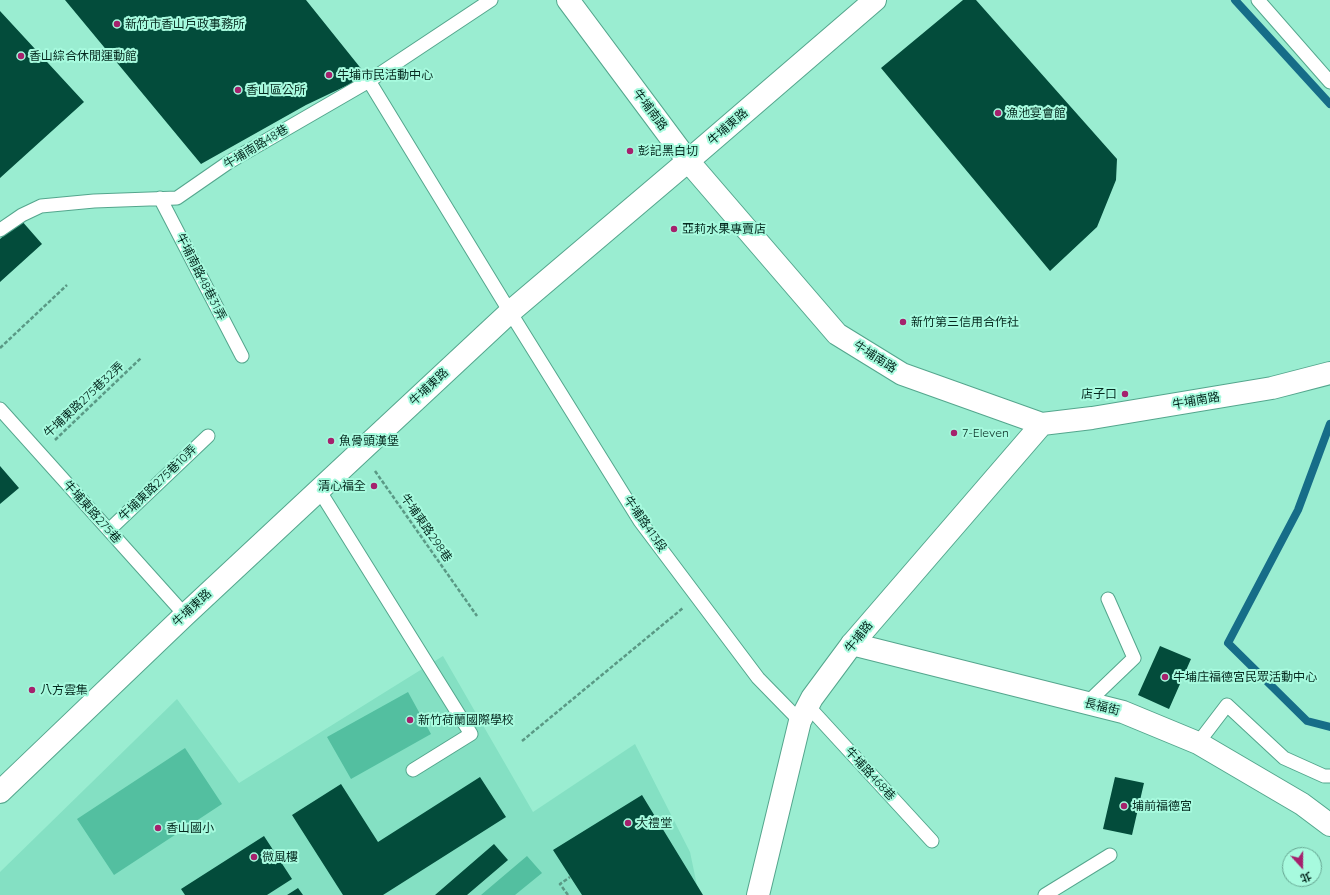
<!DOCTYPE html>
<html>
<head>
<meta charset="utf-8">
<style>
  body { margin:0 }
  #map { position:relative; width:1330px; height:895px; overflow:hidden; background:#9aedd1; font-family:Quicksand,"Noto Sans TC",sans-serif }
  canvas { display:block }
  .north { position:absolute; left:1282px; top:847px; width:40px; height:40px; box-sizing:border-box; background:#a7fade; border:1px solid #66a692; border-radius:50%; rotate:159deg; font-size:11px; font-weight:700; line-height:16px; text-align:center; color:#05291f }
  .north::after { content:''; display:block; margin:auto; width:14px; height:18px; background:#a5216d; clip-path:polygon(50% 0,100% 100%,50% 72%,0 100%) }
</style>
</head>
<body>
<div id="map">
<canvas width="1330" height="895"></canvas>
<div class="north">北</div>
</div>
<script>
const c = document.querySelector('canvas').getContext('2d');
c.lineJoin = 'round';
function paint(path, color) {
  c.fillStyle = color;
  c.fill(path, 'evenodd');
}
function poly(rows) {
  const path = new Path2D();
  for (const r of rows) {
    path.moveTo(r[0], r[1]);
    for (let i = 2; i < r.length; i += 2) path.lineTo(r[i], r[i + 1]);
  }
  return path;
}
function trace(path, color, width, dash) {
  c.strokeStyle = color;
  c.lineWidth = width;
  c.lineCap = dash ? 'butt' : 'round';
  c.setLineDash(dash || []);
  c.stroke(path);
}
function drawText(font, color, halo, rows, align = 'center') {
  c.font = font + ' Quicksand,"Noto Sans TC",sans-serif';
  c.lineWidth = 4;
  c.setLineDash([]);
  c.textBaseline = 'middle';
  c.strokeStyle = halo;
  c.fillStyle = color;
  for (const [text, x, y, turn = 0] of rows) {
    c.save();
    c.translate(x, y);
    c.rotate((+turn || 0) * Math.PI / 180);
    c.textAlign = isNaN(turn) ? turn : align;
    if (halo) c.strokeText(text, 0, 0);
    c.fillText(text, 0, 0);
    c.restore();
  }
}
const built = poly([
  [443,656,533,812,635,744,690,852,699,895,0,895,0,872,177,699,239,783]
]);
const green = poly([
  [408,692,431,734,351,779,327,737],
  [185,748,222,804,114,875,77,819],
  [527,856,542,873,515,895,481,895]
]);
const stream = poly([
  [1235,0,1330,104],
  [1330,424,1298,510,1228,643,1307,721,1330,727]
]);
const building = poly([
  [65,0,306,0,367,76,306,105,201,164],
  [963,0,976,0,1117,159,1116,180,1097,227,1050,271,881,68],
  [0,11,84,102,0,178],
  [21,220,42,244,0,282,0,239],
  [0,466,19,488,0,504],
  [1160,646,1191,659,1169,709,1138,695],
  [480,777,506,817,383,895,343,895,292,815,341,784,378,842],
  [1115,777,1144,783,1132,835,1103,829],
  [642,795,703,895,582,895,553,850],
  [264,836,292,879,267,895,185,895,181,889],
  [494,844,508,860,467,895,435,895],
  [298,888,303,895,287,895]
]);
const path = poly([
  [0,348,67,285],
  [55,440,141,358],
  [375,471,477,616],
  [522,741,683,608],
  [568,895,560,884,570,877]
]);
const service = poly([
  [1258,0,1330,82],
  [369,81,510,312,640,521,758,678,800,721],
  [160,198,242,356],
  [0,230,22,215,41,206,94,201,177,198,229,162,369,81,491,0],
  [0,409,185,615],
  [319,490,471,734,413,770],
  [109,530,208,436],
  [1087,703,1134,658,1108,599],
  [808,706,932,841],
  [1198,743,1227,705,1284,758,1324,776,1330,776],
  [1045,895,1110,855]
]);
const minor = poly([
  [852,644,1123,712,1198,743,1302,804,1330,825]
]);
const tertiary = poly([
  [568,0,688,161,837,334,902,374,1042,424,1092,418,1272,388,1330,373],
  [0,792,185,615,510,312,688,161,875,0],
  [758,895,800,721,812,698,852,644,1042,424]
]);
const markers = [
  [117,24,4,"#a5216d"],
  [21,56,4,"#a5216d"],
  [329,75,4,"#a5216d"],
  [238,90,4,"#a5216d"],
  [998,113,4,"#a5216d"],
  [630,151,4,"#a5216d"],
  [674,229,4,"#a5216d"],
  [903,322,4,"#a5216d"],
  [1125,394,4,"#a5216d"],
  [954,433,4,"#a5216d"],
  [331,441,4,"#a5216d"],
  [374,486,4,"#a5216d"],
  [1165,677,4,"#a5216d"],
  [32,690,4,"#a5216d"],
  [410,720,4,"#a5216d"],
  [1124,806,4,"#a5216d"],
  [628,823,4,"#a5216d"],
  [158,828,4,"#a5216d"],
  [254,857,4,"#a5216d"]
];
const poiNames = [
  ["新竹市香山戶政事務所",125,24],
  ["香山綜合休閒運動館",29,56],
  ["牛埔市民活動中心",337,75],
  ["香山區公所",246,90],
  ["漁池宴會館",1006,113],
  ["彭記黑白切",638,151],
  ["亞莉水果專賣店",682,229],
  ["新竹第三信用合作社",911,322],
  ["店子口",1117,394,"right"],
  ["7-Eleven",962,433],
  ["魚骨頭漢堡",339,441],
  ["清心福全",366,486,"right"],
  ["牛埔庄福德宮民眾活動中心",1173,677],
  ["八方雲集",40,690],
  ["新竹荷蘭國際學校",418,720],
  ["埔前福德宮",1132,806],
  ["大禮堂",636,823],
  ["香山國小",166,828],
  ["微風樓",262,857]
];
const streetNames = [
  ["牛埔南路",650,110,53],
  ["牛埔東路",728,127,-41],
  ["牛埔南路48巷",256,147,-31],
  ["牛埔南路48巷31弄",201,277,63],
  ["牛埔南路",875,357,32],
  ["牛埔東路",429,387,-43],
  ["牛埔東路275巷32弄",84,400,-43],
  ["牛埔南路",1196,401,-10],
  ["牛埔東路275巷10弄",158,483,-44],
  ["牛埔東路275巷",92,512,48],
  ["牛埔路413段",645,524,55],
  ["牛埔東路298巷",426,528,55],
  ["牛埔東路",192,608,-43],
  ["牛埔路",859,637,-51],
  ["長福街",1102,707,14],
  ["牛埔路468巷",870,774,47]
];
paint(built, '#84e0c3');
paint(green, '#53bfa0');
trace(stream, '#166d88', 8);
paint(building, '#034c3b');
trace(service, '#54a68d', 15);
trace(minor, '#54a68d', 24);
trace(tertiary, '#54a68d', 24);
trace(path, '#5a9985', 2.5, [4, 2]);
trace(service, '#fff', 13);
trace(minor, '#fff', 22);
trace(tertiary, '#fff', 22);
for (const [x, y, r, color] of markers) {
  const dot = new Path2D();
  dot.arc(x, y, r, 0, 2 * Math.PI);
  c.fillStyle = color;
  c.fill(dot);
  trace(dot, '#a7fade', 1.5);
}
drawText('12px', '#05291f', '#a7fade', poiNames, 'left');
drawText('12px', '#05291f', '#a7fade', streetNames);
</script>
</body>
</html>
